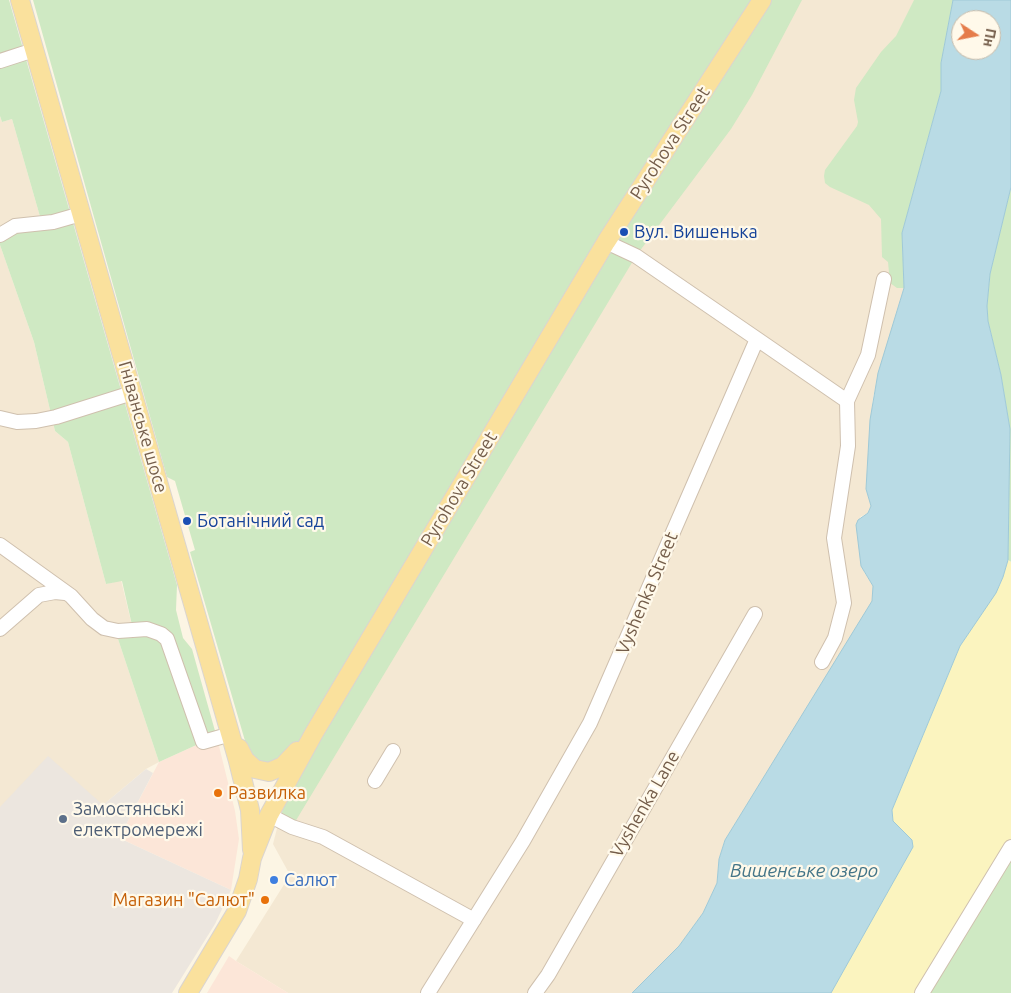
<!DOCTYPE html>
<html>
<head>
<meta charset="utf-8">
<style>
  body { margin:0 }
  #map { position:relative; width:1011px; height:993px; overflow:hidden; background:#fcf5e4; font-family:Ubuntu,sans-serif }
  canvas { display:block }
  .north { position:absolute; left:951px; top:10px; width:50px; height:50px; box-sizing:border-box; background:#fff9ea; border:1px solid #c7bbaa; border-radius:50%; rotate:101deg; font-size:14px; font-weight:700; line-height:20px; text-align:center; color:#745d4a }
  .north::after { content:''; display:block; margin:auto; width:18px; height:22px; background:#e57c4a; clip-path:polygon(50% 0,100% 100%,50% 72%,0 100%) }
</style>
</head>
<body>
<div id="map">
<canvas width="1011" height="993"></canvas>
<div class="north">Пн</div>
</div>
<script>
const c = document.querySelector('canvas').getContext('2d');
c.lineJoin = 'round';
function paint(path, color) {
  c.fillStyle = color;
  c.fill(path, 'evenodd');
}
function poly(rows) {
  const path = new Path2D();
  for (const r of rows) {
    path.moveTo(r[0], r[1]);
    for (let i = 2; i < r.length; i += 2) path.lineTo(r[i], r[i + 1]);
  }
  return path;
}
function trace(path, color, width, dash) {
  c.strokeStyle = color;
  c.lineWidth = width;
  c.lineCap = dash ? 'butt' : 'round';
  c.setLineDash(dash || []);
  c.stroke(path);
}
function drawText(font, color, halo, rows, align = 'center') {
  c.font = font + ' Ubuntu,sans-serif';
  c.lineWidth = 4.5;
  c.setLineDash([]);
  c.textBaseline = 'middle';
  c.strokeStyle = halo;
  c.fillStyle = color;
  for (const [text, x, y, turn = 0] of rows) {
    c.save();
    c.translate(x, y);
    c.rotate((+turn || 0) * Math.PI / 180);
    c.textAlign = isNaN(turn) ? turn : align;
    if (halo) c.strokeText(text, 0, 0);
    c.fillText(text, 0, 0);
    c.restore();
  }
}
const residential = poly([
  [771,0,953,0,941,63,942,85,902,233,904,288,873,397,866,489,871,506,868,513,860,517,864,572,873,586,872,601,868,609,725,840,719,859,717,883,703,913,679,946,632,993,288,993,236,961,290,875,273,844,284,801],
  [0,116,2,122,12,119,43,227,17,231,0,242],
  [0,245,34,342,55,431,68,442,106,584,121,580,134,634,118,639,159,762,146,769,103,805,0,807]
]);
const commercial = poly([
  [217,738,235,811,239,839,231,890,119,838,159,762,203,742],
  [229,956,236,961,288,993,207,993]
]);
const industrial = poly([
  [48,756,103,805,146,769,153,773,119,838,231,890,215,924,172,993,0,993,0,807]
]);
const green = poly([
  [0,0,9,0,177,585,176,610,183,638,192,649,217,738,203,742,159,762,118,639,134,634,122,581,106,584,68,442,55,431,34,342,0,245,0,242,17,231,43,227,12,119,2,122,0,116],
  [33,0,762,0,314,733,277,770,250,758,190,552,195,550,175,481,167,477],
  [771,0,802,0,752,95,731,129,636,256,292,827,279,821,288,794,611,246],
  [914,0,953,0,941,63,941,91,902,233,904,288,897,288,890,283,888,262,882,257,881,219,869,205,830,187,825,183,824,176,825,170,857,126,858,122,854,100,856,88,881,52,896,36],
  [1011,187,1011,562,1008,560,1010,429,1001,375,988,321,987,306,990,274],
  [1011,847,1011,993,922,993]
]);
const sand = poly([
  [1008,560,1011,562,1011,847,922,993,831,993,913,847,912,840,893,821,892,810,960,646,1000,585]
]);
const water = poly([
  [953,0,1011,0,1011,187,990,274,987,306,988,321,1001,375,1010,429,1008,560,1003,577,996,593,960,646,892,810,893,821,912,840,913,847,831,993,632,993,679,946,703,913,717,883,719,859,725,840,872,601,873,586,861,566,856,525,858,520,868,513,871,506,866,489,870,420,878,373,904,288,902,233,941,91,941,63,953,0],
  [961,20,991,20,991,50,961,50,961,20]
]);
const minor = poly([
  [0,61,34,50],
  [0,235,15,226,53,222,81,214],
  [757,339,847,401,848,446,834,538,844,603,835,638,822,662],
  [847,401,868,355,884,279],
  [0,418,17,422,36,421,56,417,132,393],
  [0,545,71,596,92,619,104,628,118,631,147,629,161,634,167,639,203,742,231,734],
  [0,629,39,595,55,592,65,593],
  [375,781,393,751],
  [269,815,292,827,323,837,474,920],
  [428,993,523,841,590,723,757,339,636,256,606,242],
  [535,993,548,975,755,614],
  [922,993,1011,847]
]);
const major = poly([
  [20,0,238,761,250,810,252,850],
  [239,748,245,760,255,769,269,772,283,766,297,751],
  [188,993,237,911,248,879,252,858,269,815,314,733,606,242,762,0]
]);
const markers = [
  [624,232,5,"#1a4fb4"],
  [187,521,5,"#1a4fb4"],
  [218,793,5,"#e8710a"],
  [63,819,5,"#5c6f8a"],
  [274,880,5,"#3f7fe0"],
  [265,900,5,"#e8710a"]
];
const streetNames = [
  ["Pyrohova Street",670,143,-57],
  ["Гніванське шосе",143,427,74],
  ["Pyrohova Street",459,489,-59],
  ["Vyshenka Street",647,593,-67],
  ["Vyshenka Lane",645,804,-60]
];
const transitNames = [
  ["Вул. Вишенька",634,232],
  ["Ботанічний сад",197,521]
];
const foodNames = [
  ["Развилка",228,793],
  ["Магазин \"Салют\"",255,900,"right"]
];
const serviceNames = [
  ["Замостянські",73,809],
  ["електромережі",73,830]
];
const shopNames = [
  ["Салют",284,880]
];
const waterNames = [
  ["Вишенське озеро",804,871]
];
paint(residential, '#f4e8d3');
paint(commercial, '#fce6d8');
paint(industrial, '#ece6df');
paint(green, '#cfe9c3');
paint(sand, '#fbf4bf');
paint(water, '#b9dbe5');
trace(water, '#9fc9d7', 1);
trace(minor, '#cfc0ae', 16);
trace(major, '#dbd5d0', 20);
trace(minor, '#fff', 14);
trace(major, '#fae19d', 18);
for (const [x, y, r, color] of markers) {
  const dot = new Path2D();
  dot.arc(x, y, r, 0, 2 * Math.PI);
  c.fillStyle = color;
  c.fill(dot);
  trace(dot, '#fff9ea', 2);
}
drawText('18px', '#745d4a', '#fff9ea', streetNames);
drawText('18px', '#164399', '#fff9ea', transitNames, 'left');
drawText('18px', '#c56008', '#fff9ea', foodNames, 'left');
drawText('18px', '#4e5e75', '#fff9ea', serviceNames, 'left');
drawText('18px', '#366cbe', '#fff9ea', shopNames, 'left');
drawText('italic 19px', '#447588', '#fff9ea', waterNames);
</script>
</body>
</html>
